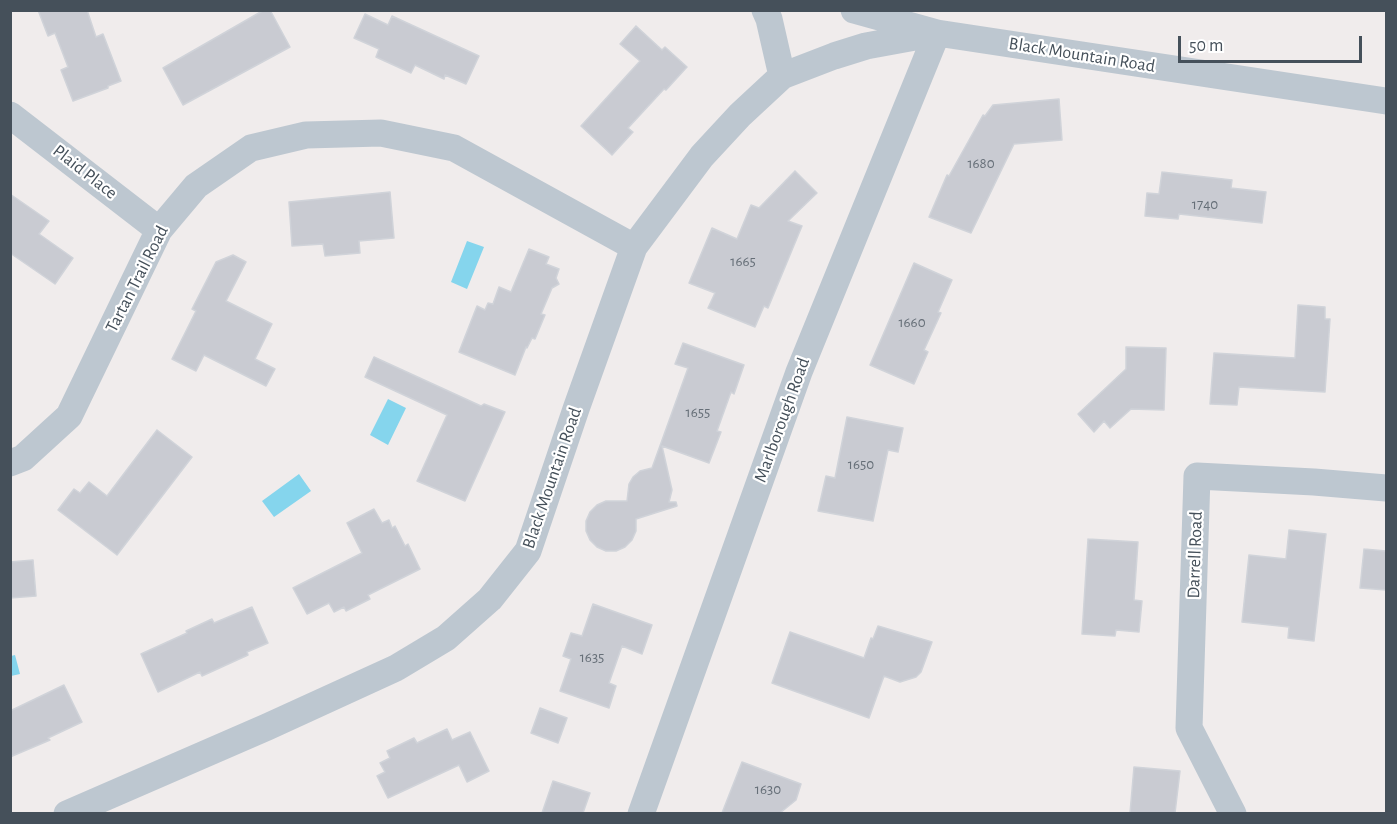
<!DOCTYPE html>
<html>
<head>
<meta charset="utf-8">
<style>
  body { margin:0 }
  #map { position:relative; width:1397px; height:824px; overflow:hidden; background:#f0ecec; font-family:"Alegreya Sans",sans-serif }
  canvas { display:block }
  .frame { position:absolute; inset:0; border:12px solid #45505a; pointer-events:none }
  .scale { position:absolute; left:1178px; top:36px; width:184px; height:27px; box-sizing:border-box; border:3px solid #45505a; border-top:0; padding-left:8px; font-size:18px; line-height:21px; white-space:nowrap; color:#45505a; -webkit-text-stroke:4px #fff; paint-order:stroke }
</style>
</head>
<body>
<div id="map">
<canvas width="1397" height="824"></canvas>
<div class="frame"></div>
<div class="scale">50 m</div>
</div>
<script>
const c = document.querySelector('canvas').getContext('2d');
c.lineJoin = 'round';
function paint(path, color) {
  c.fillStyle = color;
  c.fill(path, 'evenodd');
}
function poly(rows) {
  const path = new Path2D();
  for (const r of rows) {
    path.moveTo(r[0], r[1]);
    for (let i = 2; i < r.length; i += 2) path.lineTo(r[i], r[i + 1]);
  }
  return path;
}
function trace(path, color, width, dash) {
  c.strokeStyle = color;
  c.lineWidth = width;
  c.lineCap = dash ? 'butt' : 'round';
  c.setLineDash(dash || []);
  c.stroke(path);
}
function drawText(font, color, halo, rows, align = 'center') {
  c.font = font + ' "Alegreya Sans",sans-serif';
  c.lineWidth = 4.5;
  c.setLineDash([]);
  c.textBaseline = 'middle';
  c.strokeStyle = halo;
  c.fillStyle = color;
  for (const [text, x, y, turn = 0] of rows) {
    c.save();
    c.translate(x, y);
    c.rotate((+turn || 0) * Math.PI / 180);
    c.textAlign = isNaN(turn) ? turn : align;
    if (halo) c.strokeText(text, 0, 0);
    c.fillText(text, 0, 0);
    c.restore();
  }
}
const water = poly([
  [467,241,484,247,467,289,451,282],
  [388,399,406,408,388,445,370,435],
  [299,474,311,491,274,517,262,501],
  [15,655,20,674,11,676,11,656]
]);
const building = poly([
  [38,10,87,10,96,37,103,34,121,81,108,86,108,88,73,101,61,70,68,67,55,33,48,36,38,10],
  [264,10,270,10,290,47,183,105,163,68,264,10],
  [365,14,388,25,392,16,479,56,466,84,445,75,444,79,415,65,411,73,376,57,379,49,354,38,365,14],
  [636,26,662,50,665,47,687,67,666,90,664,89,628,128,633,132,612,155,581,126,640,61,620,44,636,26],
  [1059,99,1062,140,1014,144,971,233,929,217,947,175,949,176,983,115,985,116,993,105,1059,99],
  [795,171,817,193,788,221,802,226,768,308,764,306,755,327,708,308,715,293,689,283,712,228,737,239,751,205,759,208,795,171],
  [1162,172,1232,180,1231,188,1266,192,1262,223,1179,214,1178,219,1145,216,1147,193,1159,194,1162,172],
  [390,192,394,238,359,241,360,253,325,256,323,244,292,246,289,202,390,192],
  [10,194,49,221,39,234,73,258,55,284,10,253,10,194],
  [529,249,549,257,546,264,559,269,556,278,559,284,552,288,541,314,545,315,535,339,532,338,527,348,526,347,515,375,459,352,477,306,485,310,488,303,493,304,499,287,511,292,529,249],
  [233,255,246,262,226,301,272,324,255,359,275,369,266,386,204,355,196,371,172,359,196,311,192,309,216,262,233,255],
  [914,263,952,280,938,312,941,313,924,350,928,352,914,384,870,365,914,263],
  [1298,305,1325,307,1325,319,1330,319,1325,392,1239,387,1237,405,1210,404,1214,353,1295,358,1298,305],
  [683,343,744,365,734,394,731,392,717,431,721,432,709,463,662,446,672,490,669,502,676,502,677,506,636,519,636,531,632,540,625,547,616,551,606,551,597,547,590,540,586,531,586,521,590,512,597,505,606,501,627,501,629,484,633,477,640,471,652,468,688,368,675,364,683,343],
  [1126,347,1166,348,1164,410,1131,409,1110,428,1104,421,1094,432,1078,414,1126,369,1126,347],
  [374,357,481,406,484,404,505,412,465,501,417,481,447,415,365,377,374,357],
  [847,417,903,428,898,452,888,450,873,521,818,511,826,476,835,478,847,417],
  [157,430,192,457,117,555,58,510,74,489,80,493,89,482,107,496,157,430],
  [374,509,382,523,389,520,392,528,395,526,405,546,408,544,420,569,368,595,370,599,346,611,344,607,334,612,329,603,307,614,293,588,362,553,347,523,374,509],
  [1289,530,1326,534,1314,641,1288,638,1289,627,1242,622,1249,555,1286,559,1289,530],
  [1088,539,1138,542,1134,600,1142,601,1139,632,1116,630,1115,636,1082,634,1088,539],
  [1364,549,1386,551,1386,590,1360,588,1364,549],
  [33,560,36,596,10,598,10,562,33,560],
  [593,604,652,625,642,654,622,646,609,683,616,686,609,708,560,691,571,659,563,656,571,633,582,636,593,604],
  [252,607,268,643,247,652,248,655,202,676,200,672,158,692,141,654,187,633,186,631,212,619,214,623,252,607],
  [878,626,932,642,921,672,916,677,900,682,884,676,869,718,772,683,790,632,864,658,871,638,873,639,878,626],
  [64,685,82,722,48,738,50,740,10,757,10,711,64,685],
  [540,708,567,718,558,743,531,733,540,708],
  [447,729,452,740,470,732,489,771,467,782,459,765,388,798,377,776,385,772,380,763,390,758,387,751,414,738,417,743,447,729],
  [742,762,801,784,796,800,780,813,722,813,742,762],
  [1134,767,1180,771,1175,813,1130,813,1134,767],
  [553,781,590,793,583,813,542,813,553,781]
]);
const minor = poly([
  [765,10,769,19,782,76],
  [10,115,159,230],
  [10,463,23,458,69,416,159,230,196,186,251,148,306,135,381,133,454,148,634,247],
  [67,814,267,727,396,668,446,638,490,599,528,551,576,409,634,247,702,156,740,115,782,76,834,56,866,46,937,33,1386,101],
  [641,814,799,372,937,33,854,10],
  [1233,814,1189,728,1197,476,1314,482,1386,488]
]);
const numberNames = [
  ["1680",981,163],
  ["1740",1205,204],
  ["1665",743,261],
  ["1660",912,322],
  ["1655",698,412],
  ["1650",861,464],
  ["1635",592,657],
  ["1630",768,789]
];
const streetNames = [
  ["Black Mountain Road",1082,55,9],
  ["Plaid Place",85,172,38],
  ["Tartan Trail Road",137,279,-63],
  ["Marlborough Road",782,420,-70],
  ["Black Mountain Road",552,478,-71],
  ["Darrell Road",1195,555,-88]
];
paint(water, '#85d5ed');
paint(building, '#c9cbd2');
trace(building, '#d0d3d9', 1.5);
trace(minor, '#bdc7d0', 27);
drawText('15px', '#666f78', null, numberNames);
drawText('18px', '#45505a', '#fff', streetNames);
</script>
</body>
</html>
